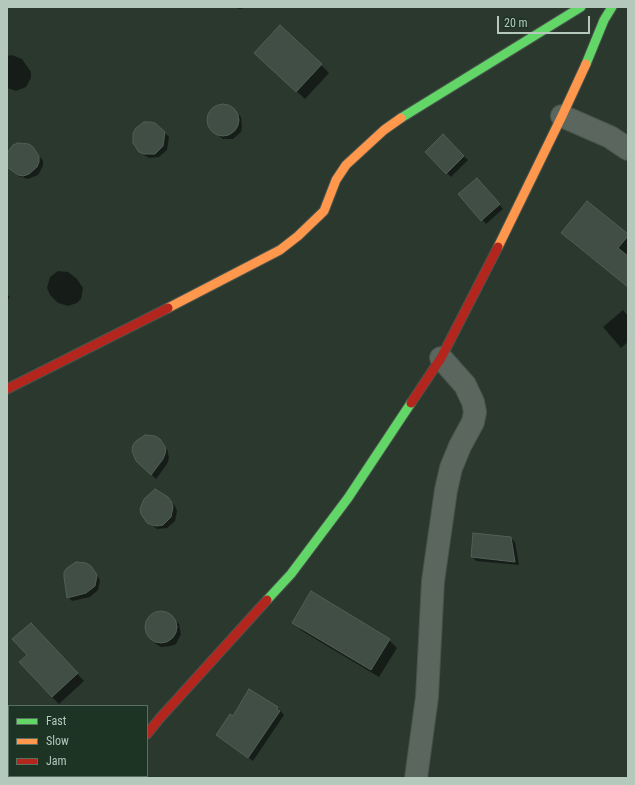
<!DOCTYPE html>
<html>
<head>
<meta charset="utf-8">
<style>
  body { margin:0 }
  #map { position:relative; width:635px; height:785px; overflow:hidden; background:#2a382e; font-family:"Roboto Condensed",sans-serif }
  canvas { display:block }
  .frame { position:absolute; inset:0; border:8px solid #b4c9bb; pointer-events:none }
  .legend { position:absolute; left:8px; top:705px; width:140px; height:72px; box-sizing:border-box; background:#1d3324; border:1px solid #596f60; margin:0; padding:5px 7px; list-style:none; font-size:12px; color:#b4c9bb }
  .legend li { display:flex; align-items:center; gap:8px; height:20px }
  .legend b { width:20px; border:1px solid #596f60 }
  .scale { position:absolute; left:497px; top:16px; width:93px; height:18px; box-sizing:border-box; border:2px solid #b4c9bb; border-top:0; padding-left:5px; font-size:12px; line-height:14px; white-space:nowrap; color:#b4c9bb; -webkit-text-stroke:3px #1d3324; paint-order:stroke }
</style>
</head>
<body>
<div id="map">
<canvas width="635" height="785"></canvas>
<div class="frame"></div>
<ul class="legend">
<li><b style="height:5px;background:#63d668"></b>Fast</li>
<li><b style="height:5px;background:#ff974d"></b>Slow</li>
<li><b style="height:5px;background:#b3261e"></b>Jam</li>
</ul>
<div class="scale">20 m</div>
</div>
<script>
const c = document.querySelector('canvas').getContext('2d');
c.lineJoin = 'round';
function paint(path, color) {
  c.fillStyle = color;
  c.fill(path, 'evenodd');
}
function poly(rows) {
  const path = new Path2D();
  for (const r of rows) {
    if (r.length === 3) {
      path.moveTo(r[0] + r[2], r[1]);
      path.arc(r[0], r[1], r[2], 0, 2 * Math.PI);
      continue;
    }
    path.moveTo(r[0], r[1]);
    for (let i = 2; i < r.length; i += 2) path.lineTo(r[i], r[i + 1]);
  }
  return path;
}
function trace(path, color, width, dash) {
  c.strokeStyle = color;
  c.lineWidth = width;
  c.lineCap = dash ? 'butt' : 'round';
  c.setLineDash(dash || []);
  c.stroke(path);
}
const shadow = poly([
  [234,7,248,7,240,9],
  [12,55,22,59,31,72,31,78,26,87,16,91,7,88,7,56],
  [263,61,321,65,329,73,305,99],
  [218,104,223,104,233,108,241,117,242,127,241,132,233,139,223,139,210,129,207,123,210,110],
  [165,133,169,137,167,150,159,157,149,158,144,155,136,147],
  [443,136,468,160,451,177,426,152],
  [33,147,43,161,43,166,38,175,28,179,18,176,14,172,7,158],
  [481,183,503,209,486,224,460,194],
  [562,233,628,235,628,254,627,256,628,257,628,287,570,241],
  [58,271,68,272,77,279,83,288,81,299,77,303,68,306,58,303,50,295,47,288,50,277],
  [7,294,10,297,7,300],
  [623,310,628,316,628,342,621,348,603,327],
  [159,439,167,448,169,458,167,464,156,479,137,460],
  [167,498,175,506,177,511,175,521,167,528,157,529,148,522],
  [511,538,515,542,519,565,476,561,472,557],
  [90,566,100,580,98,590,90,597,72,601,68,597],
  [162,611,171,616,179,624,181,634,176,644,171,646,161,647,156,644,146,632,146,622,152,614],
  [293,622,389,640,397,648,379,677,302,631],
  [38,632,84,681,59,704,52,697,28,655],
  [249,691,278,708,284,715,253,761,221,738]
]);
const building = poly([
  [280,25,322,64,296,92,254,53,280,25],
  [223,120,16],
  [144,122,150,122,155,123,165,132,163,146,155,154,144,154,139,152,133,143,133,133,136,128,144,122],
  [443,134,464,156,446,174,425,152,443,134],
  [18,143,29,144,33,147,39,156,39,162,37,167,29,174,23,176,18,175,7,167,7,153,13,145,18,143],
  [477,178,500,204,481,221,458,194,477,178],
  [587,201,628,234,628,236,618,248,628,256,628,287,561,233,587,201],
  [145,435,155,436,160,439,166,448,165,454,163,459,151,475,136,461,132,451,133,445,136,441,145,435],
  [155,489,168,497,171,501,173,507,171,517,163,525,157,526,152,525,147,523,141,514,140,509,144,499,155,489],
  [473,533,511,537,515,562,471,557,473,533],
  [76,562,86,563,91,566,97,575,96,581,95,586,86,593,67,598,64,577,64,572,67,568,76,562],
  [311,591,390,639,371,670,292,623,311,591],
  [161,627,16],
  [31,623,78,673,52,697,19,662,27,655,12,639,31,623],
  [249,689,278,707,277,709,280,711,248,758,216,735,230,714,233,716,249,689]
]);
const street = poly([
  [562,116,610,137,628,149],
  [114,778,115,776],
  [416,778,427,697,433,581,446,490,451,468,460,446,473,422,475,412,473,402,465,385,441,358]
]);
const fast = poly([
  [586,64,604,20,612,7],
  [401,118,581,7],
  [267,600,291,574,348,498,411,403]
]);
const slow = poly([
  [498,247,562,116,586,64],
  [168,308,280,250,298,236,324,211,336,180,346,165,384,130,401,118]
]);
const jam = poly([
  [7,389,168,308],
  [411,403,441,358,498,247],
  [147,734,160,718,267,600]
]);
paint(shadow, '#0007');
paint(building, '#414e45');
trace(building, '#525f56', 1);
trace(street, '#48534c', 24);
trace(fast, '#48534c', 11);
trace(slow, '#48534c', 11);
trace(jam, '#48534c', 11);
trace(street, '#5a665e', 22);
trace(fast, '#63d668', 9);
trace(slow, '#ff974d', 9);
trace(jam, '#b3261e', 9);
</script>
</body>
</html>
